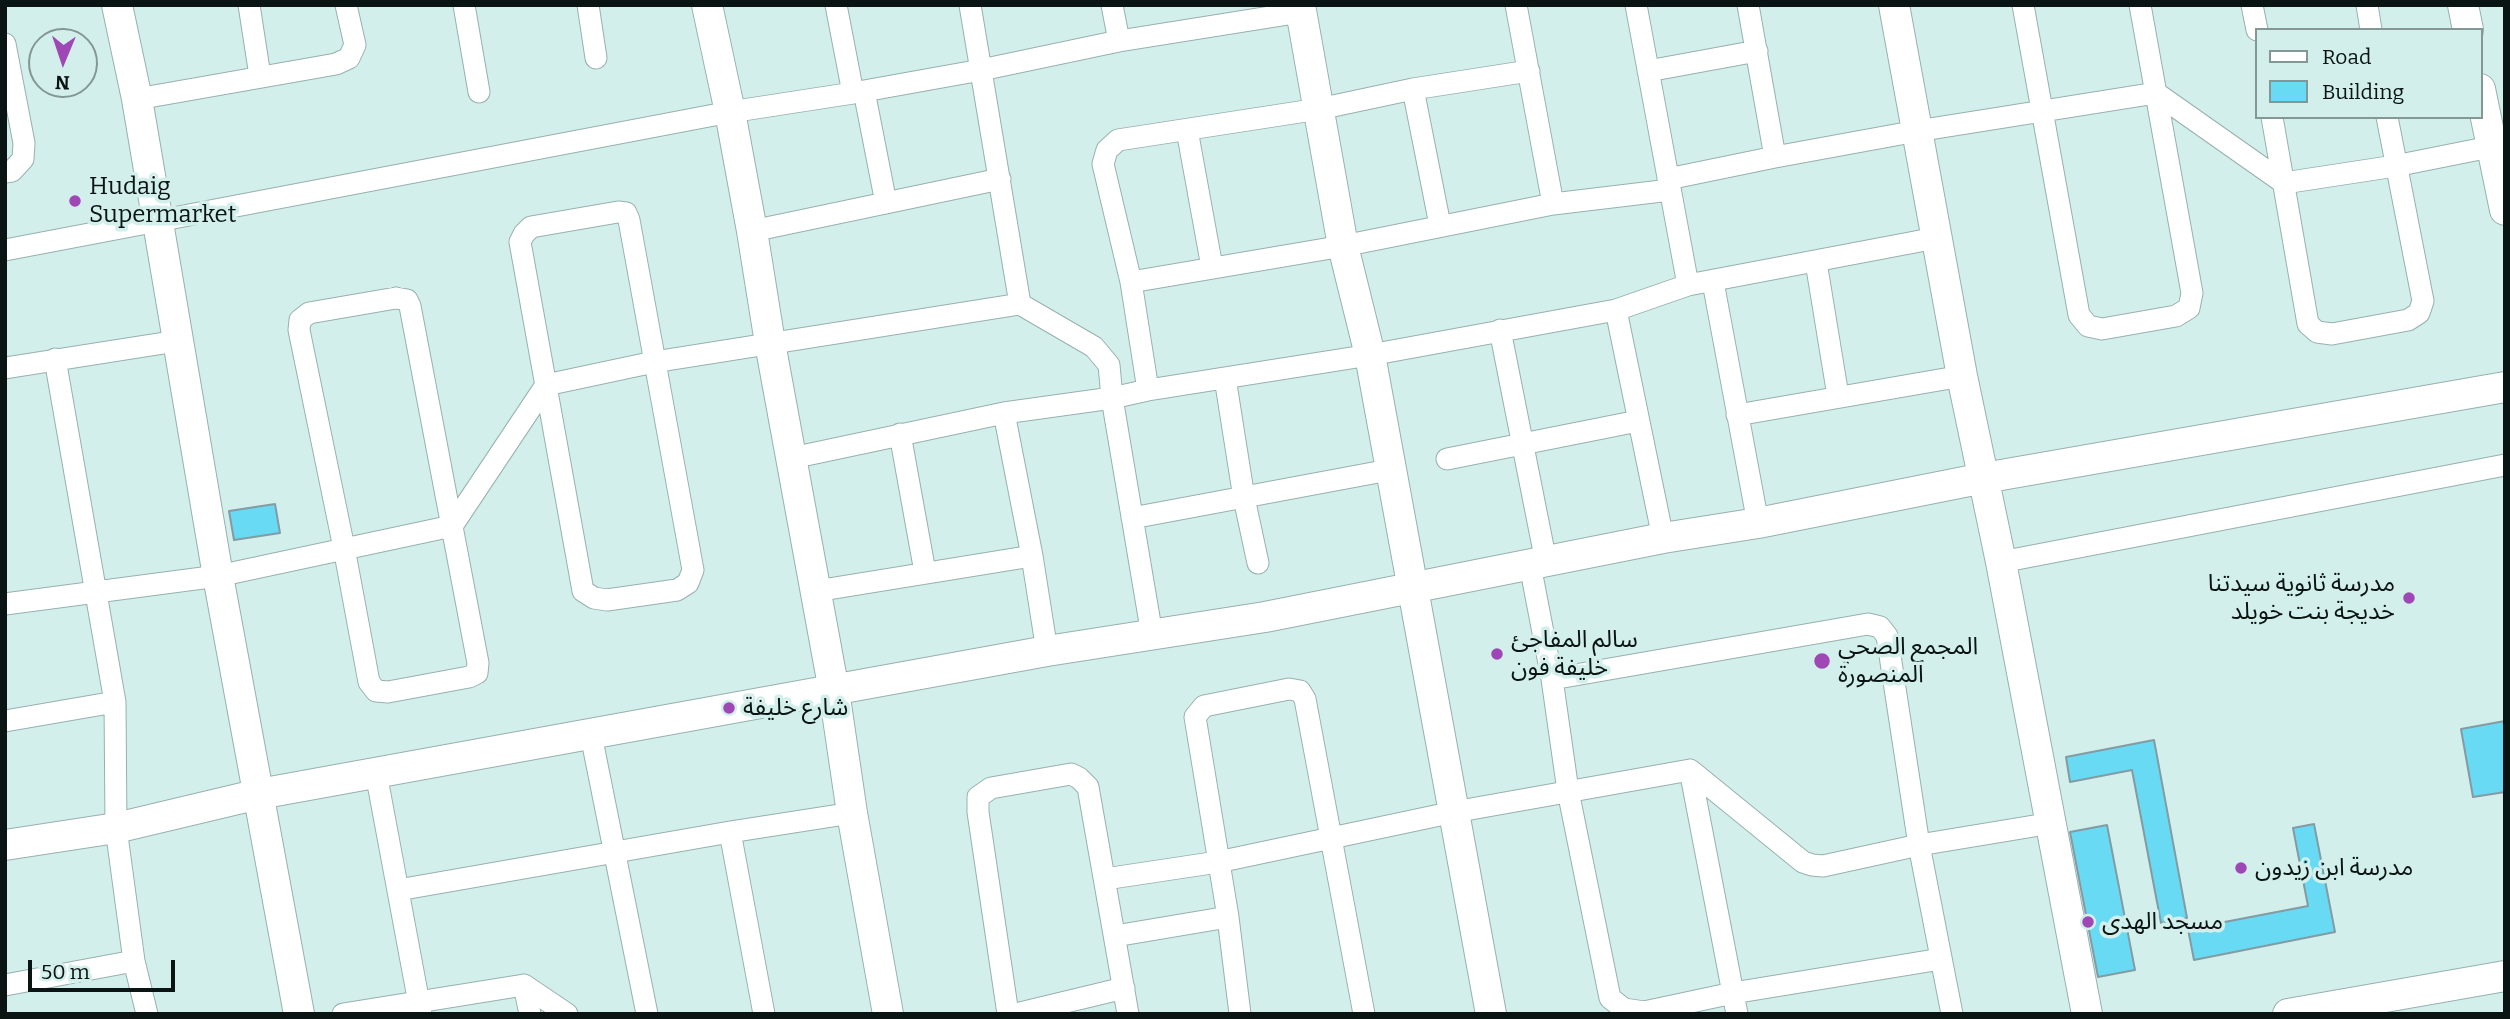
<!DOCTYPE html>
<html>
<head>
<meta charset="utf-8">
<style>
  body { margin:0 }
  #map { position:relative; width:2510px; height:1019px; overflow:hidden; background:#d3efec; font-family:Bitter,serif }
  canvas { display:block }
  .frame { position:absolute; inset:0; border:7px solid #0a1413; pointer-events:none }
  .legend { position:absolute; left:2255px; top:28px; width:228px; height:91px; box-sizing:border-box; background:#d3efec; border:2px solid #839795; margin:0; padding:9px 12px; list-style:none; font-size:21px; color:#0a1413 }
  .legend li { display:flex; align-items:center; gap:14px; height:35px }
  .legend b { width:35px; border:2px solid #839795 }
  .north { position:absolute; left:28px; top:28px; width:70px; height:70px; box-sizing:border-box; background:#d3efec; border:2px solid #839795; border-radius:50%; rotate:182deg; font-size:19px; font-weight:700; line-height:28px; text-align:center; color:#0a1413 }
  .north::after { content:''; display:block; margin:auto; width:24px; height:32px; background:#9f48b5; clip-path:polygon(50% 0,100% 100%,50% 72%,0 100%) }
  .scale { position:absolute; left:28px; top:960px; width:147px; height:32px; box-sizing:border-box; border:4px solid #0a1413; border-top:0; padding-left:9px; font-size:21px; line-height:24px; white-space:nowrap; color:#0a1413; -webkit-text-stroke:5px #d3efec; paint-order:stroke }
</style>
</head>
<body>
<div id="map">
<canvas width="2510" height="1019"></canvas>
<div class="frame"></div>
<ul class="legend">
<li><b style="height:9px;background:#fff"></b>Road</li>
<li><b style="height:19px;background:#69daf4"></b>Building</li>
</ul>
<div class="north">N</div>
<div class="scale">50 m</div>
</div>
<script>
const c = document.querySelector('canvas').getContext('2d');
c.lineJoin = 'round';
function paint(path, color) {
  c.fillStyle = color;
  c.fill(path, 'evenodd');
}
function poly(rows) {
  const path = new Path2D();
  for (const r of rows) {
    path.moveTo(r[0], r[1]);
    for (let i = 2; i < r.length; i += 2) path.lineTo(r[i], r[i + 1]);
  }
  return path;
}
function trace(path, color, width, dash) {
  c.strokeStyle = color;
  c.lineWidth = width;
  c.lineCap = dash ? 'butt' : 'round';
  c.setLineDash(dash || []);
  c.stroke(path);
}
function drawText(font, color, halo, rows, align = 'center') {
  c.font = font + ' Bitter,"Noto Sans Arabic",serif';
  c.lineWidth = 7;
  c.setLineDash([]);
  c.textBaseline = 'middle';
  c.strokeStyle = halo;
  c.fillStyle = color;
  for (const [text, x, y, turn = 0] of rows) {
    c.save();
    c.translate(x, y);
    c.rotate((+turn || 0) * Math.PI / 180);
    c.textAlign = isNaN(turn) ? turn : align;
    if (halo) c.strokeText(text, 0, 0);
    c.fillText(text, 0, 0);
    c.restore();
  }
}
const building = poly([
  [275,504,280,533,234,540,229,511,275,504],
  [2505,721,2505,792,2473,797,2461,729,2505,721],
  [2154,740,2187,918,2161,923,2132,770,2070,782,2066,757,2154,740],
  [2314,824,2335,932,2194,960,2188,929,2308,906,2293,828,2314,824],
  [2107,825,2135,970,2098,977,2070,832,2107,825]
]);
const street = poly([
  [249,5,260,76],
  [464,5,479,92],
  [588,5,596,58],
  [836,5,853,93],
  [970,5,1020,304],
  [1112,5,1119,41],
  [1516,5,1553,204],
  [1636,5,1688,285],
  [1748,5,1775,157],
  [2023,5,2079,315,2088,326,2102,329,2176,316,2189,308,2192,293,2140,5],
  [2252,5,2257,30],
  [2367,5,2371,30],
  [5,44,24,143,23,159,12,171,5,172],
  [1648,71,1757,51],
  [1413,89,1440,225],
  [864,91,886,203],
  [137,99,336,64,349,58,355,45,346,5],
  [2272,117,2308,324,2317,332,2332,334,2408,320,2419,313,2423,301,2387,117],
  [1187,130,1212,267],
  [1668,179,1775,157,1917,131,2156,93,2284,183,2395,166,2505,144],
  [618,212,626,213,629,220,693,570,688,583,677,590,607,600,594,598,583,591,520,242,524,234,531,227,618,212],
  [752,231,1000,179],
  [5,250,730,112,853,93,981,70,1119,41,1301,12],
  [1816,262,1838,396],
  [1131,282,1343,246,1553,204,1670,190],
  [1713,282,1758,523],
  [396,298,407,300,410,306,478,663,477,673,469,677,388,692,376,691,369,682,344,548,299,330,300,320,309,313,396,298],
  [1500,330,1546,562],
  [55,359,115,702,116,828,134,961,147,1014],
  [5,368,177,341],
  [1225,378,1244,498,1258,563],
  [1148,390,1131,282,1103,164,1107,150,1118,140,1319,109,1413,89,1529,71],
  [1004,413,1032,556,1047,651],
  [1737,415,1962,376],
  [900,434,925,572],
  [792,458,1004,413,1112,398,1148,390,1370,355,1616,310],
  [1447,459,1638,421],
  [1132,518,1389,470],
  [1663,538,1616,310,1688,285,1936,238],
  [2001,562,2505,465],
  [1530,565,1552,679,1568,791,1610,998,1624,1009,1644,1012,1733,993,1941,959],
  [816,591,1032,556],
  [5,604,218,576,452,526,546,385,654,362,1020,304,1094,347,1109,365,1112,398,1152,635],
  [1552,679,1868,624,1880,627,1887,636,1919,845,1952,1014],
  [5,721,115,702],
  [591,735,647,1014],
  [1690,770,1737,1014],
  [376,773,421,1014],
  [730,832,764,1014],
  [1105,879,1218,862,1454,812,1690,770,1803,862,1812,865,1823,866,1919,845,2052,823],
  [398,890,730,832,852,813],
  [1115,936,1228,917],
  [5,985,134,961],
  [524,985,530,1014],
  [343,1014,524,985,567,1014],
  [1008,1014,978,812,978,797,991,788,1071,774,1079,778,1088,787,1128,1014],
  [1016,1014,1124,988],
  [1240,1014,1228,917,1195,717,1204,706,1289,689,1300,691,1305,699,1364,1014]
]);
const secondary = poly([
  [117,5,137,99,218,576,299,1014],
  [707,5,730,112,752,231,770,343,834,691,852,813,888,1014],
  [1300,5,1343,246,1370,355,1491,1014],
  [1894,5,1962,376,2001,562,2087,1014],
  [2463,5,2468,30],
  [2480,89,2505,210],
  [5,845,116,828,259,794,1047,651,1265,617,1663,538,1758,523,1984,478,2505,387],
  [2288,1014,2505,976]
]);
const markers = [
  [75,201,7,"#9f48b5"],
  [2409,598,7,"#9f48b5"],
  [1497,654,7,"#9f48b5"],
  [1822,661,9,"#9f48b5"],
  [729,708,7,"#9f48b5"],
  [2241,868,7,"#9f48b5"],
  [2088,922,7,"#9f48b5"]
];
const poiNames = [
  ["Hudaig",89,187],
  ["Supermarket",89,215],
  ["مدرسة ثانوية سيدتنا",2395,584,"right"],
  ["خديجة بنت خويلد",2395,612,"right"],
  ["سالم المفاجئ",1511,640],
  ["خليفة فون",1511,668],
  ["المجمع الصحي",1838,647],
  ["المنصورة",1838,675],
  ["شارع خليفة",743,708],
  ["مدرسة ابن زيدون",2255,868],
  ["مسجد الهدى",2102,922]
];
paint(building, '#69daf4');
trace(building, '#839ba2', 2);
trace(street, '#97b1ae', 23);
trace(secondary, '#97b1ae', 32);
trace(street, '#fff', 21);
trace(secondary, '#fff', 30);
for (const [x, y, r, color] of markers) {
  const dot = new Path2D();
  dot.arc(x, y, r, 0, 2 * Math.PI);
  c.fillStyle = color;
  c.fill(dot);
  trace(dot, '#d3efec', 2.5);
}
drawText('24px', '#0a1413', '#d3efec', poiNames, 'left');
</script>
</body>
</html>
